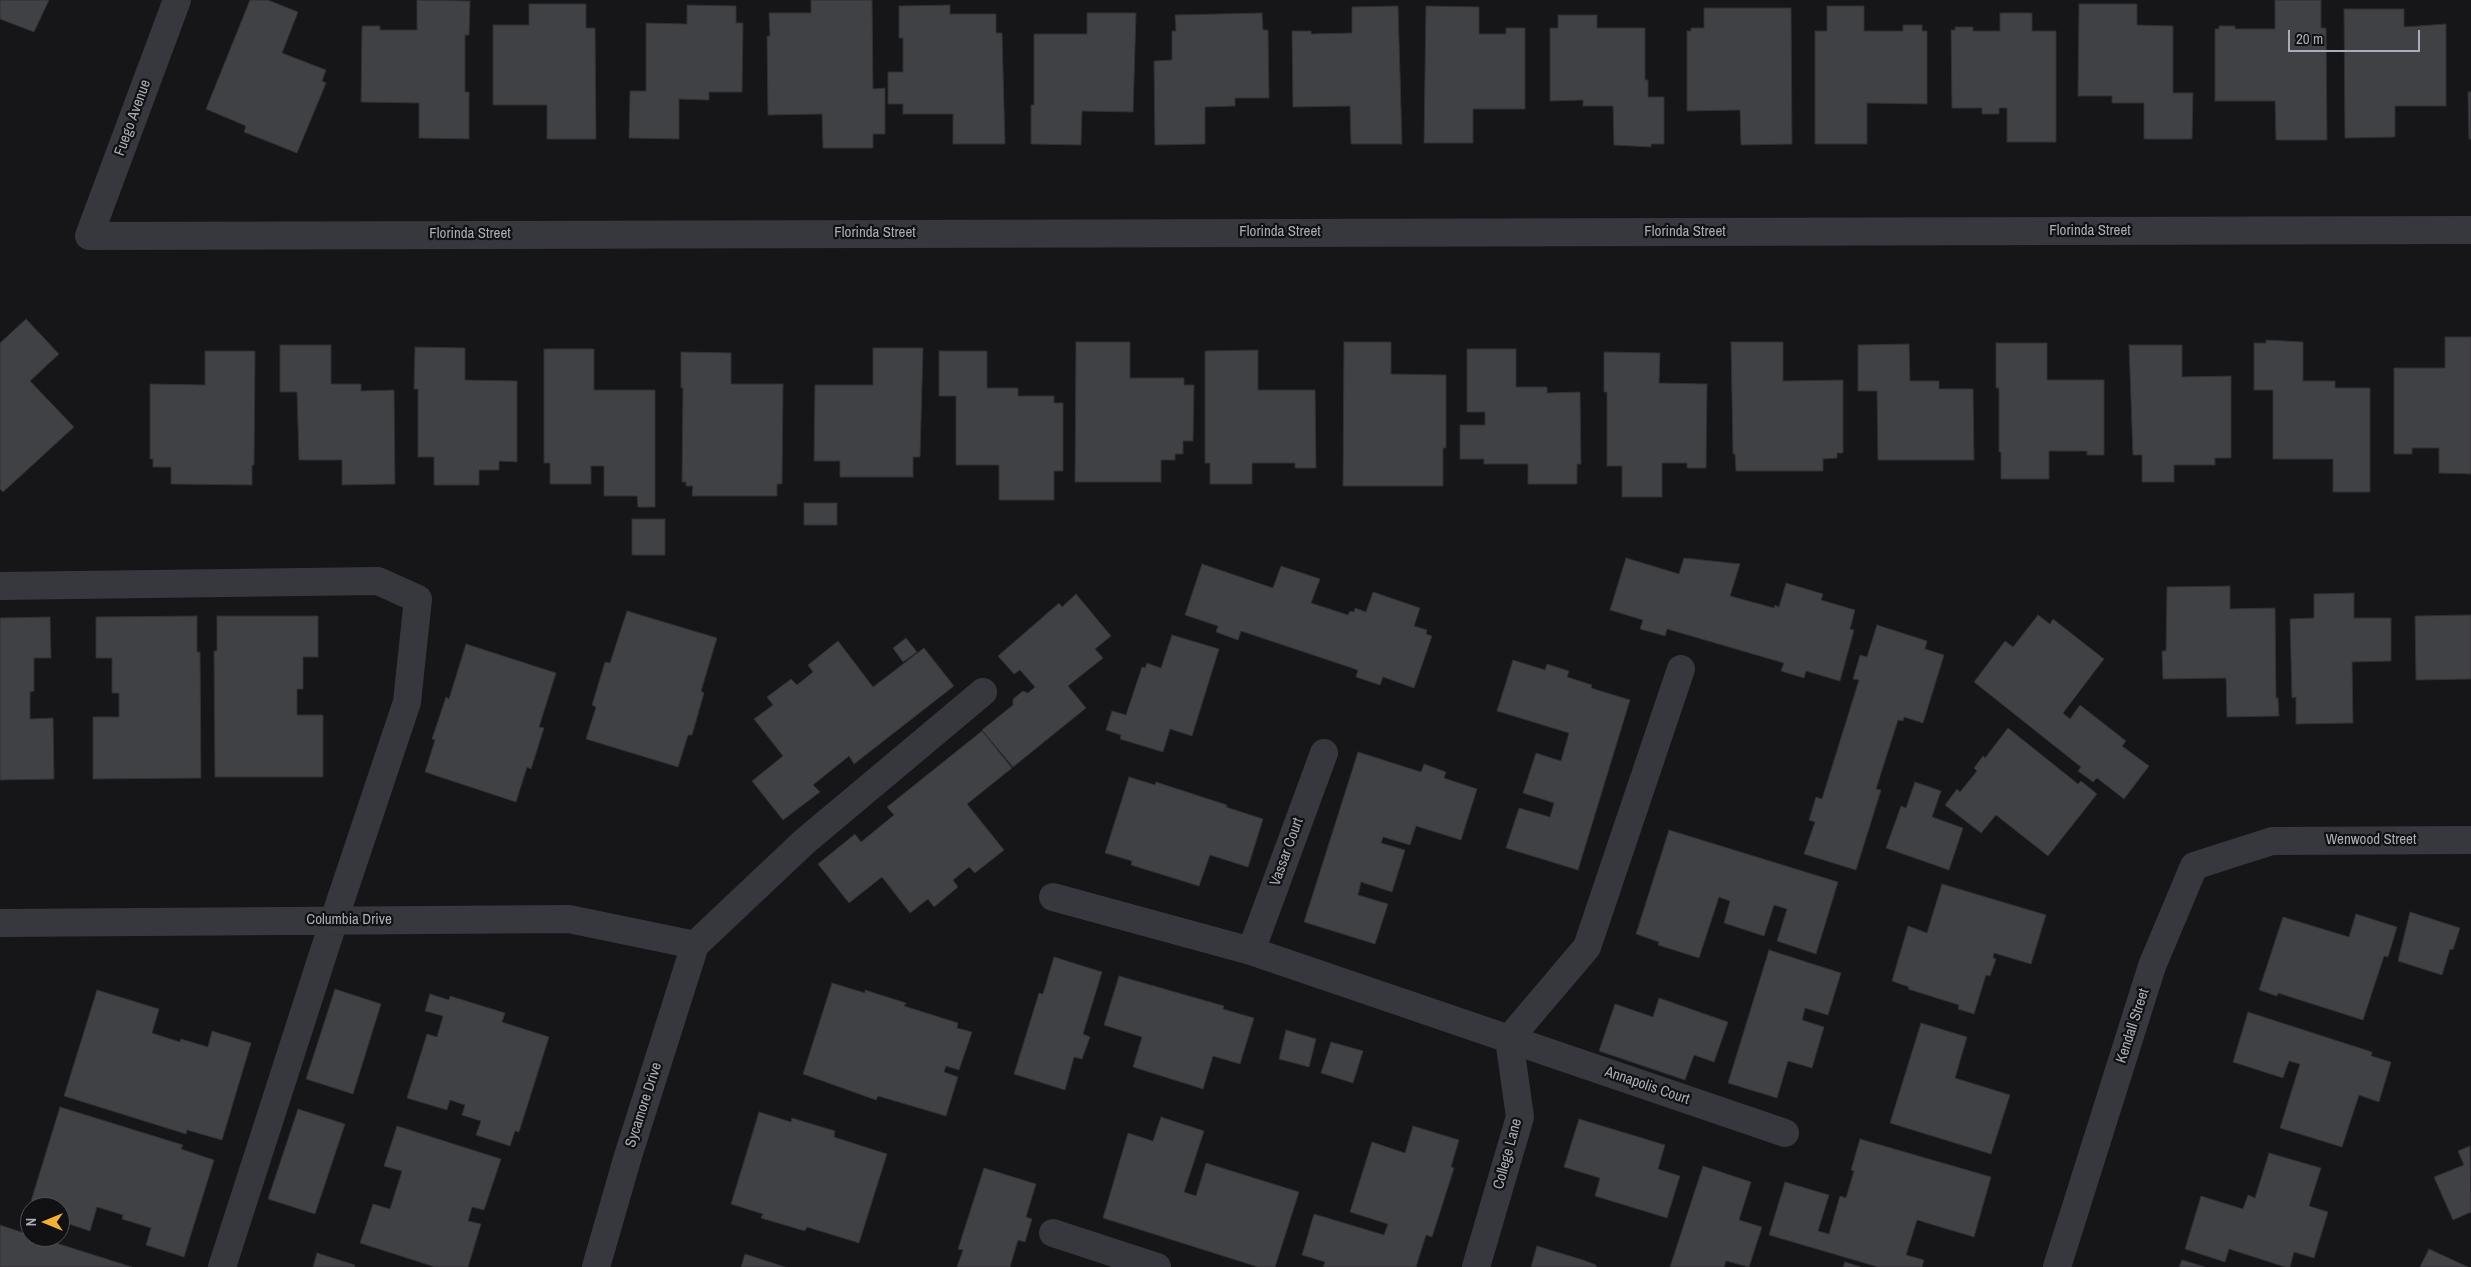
<!DOCTYPE html>
<html>
<head>
<meta charset="utf-8">
<style>
  body { margin:0 }
  #map { position:relative; width:2471px; height:1267px; overflow:hidden; background:#161618; font-family:"Archivo Narrow",sans-serif }
  canvas { display:block }
  .north { position:absolute; left:20px; top:1197px; width:50px; height:50px; box-sizing:border-box; background:#111113; border:1px solid #4d4f55; border-radius:50%; rotate:270deg; font-size:14px; font-weight:700; line-height:20px; text-align:center; color:#a8adb8 }
  .north::after { content:''; display:block; margin:auto; width:18px; height:22px; background:#f2b134; clip-path:polygon(50% 0,100% 100%,50% 72%,0 100%) }
  .scale { position:absolute; left:2288px; top:30px; width:132px; height:22px; box-sizing:border-box; border:2px solid #a8adb8; border-top:0; padding-left:6px; font-size:15px; line-height:18px; white-space:nowrap; color:#a8adb8; -webkit-text-stroke:4px #111113; paint-order:stroke }
</style>
</head>
<body>
<div id="map">
<canvas width="2471" height="1267"></canvas>
<div class="north">N</div>
<div class="scale">20 m</div>
</div>
<script>
const c = document.querySelector('canvas').getContext('2d');
c.lineJoin = 'round';
function paint(path, color) {
  c.fillStyle = color;
  c.fill(path, 'evenodd');
}
function poly(rows) {
  const path = new Path2D();
  for (const r of rows) {
    path.moveTo(r[0], r[1]);
    for (let i = 2; i < r.length; i += 2) path.lineTo(r[i], r[i + 1]);
  }
  return path;
}
function trace(path, color, width, dash) {
  c.strokeStyle = color;
  c.lineWidth = width;
  c.lineCap = dash ? 'butt' : 'round';
  c.setLineDash(dash || []);
  c.stroke(path);
}
function drawText(font, color, halo, rows, align = 'center') {
  c.font = font + ' "Archivo Narrow",sans-serif';
  c.lineWidth = 4.5;
  c.setLineDash([]);
  c.textBaseline = 'middle';
  c.strokeStyle = halo;
  c.fillStyle = color;
  for (const [text, x, y, turn = 0] of rows) {
    c.save();
    c.translate(x, y);
    c.rotate((+turn || 0) * Math.PI / 180);
    c.textAlign = isNaN(turn) ? turn : align;
    if (halo) c.strokeText(text, 0, 0);
    c.fillText(text, 0, 0);
    c.restore();
  }
}
const building = poly([
  [0,0,49,0,34,32,0,19,0,0],
  [250,0,268,0,298,12,282,53,326,70,322,81,326,83,297,153,244,132,246,126,206,109,250,0],
  [417,0,470,1,469,35,465,35,465,92,469,92,469,139,419,138,419,103,361,102,362,26,380,26,380,30,417,30,417,0],
  [811,0,872,0,873,89,885,88,885,134,873,134,873,148,823,148,822,114,768,115,767,36,770,36,769,13,811,13,811,0],
  [2275,0,2321,0,2321,28,2326,28,2327,140,2276,140,2275,101,2215,101,2215,29,2219,29,2219,26,2235,26,2235,29,2275,29,2275,0],
  [529,4,586,4,586,28,595,28,596,139,547,139,547,105,493,105,493,25,529,25,529,4],
  [2079,4,2137,4,2137,25,2173,26,2173,93,2193,93,2192,139,2144,139,2144,103,2112,103,2112,96,2078,96,2079,4],
  [687,5,736,6,736,23,743,23,742,92,709,92,709,100,679,99,679,139,629,138,630,91,646,91,646,23,687,24,687,5],
  [950,5,950,14,996,14,996,33,1002,33,1005,144,953,144,953,114,903,114,903,104,888,104,888,72,903,72,903,38,899,38,899,6,950,5],
  [1398,6,1402,144,1351,144,1350,106,1293,107,1292,31,1311,31,1311,34,1352,33,1352,7,1398,6],
  [1426,6,1479,7,1479,34,1506,34,1506,28,1525,28,1525,109,1473,109,1473,143,1424,143,1426,6],
  [1827,6,1864,6,1864,31,1903,31,1903,25,1922,25,1922,31,1927,31,1927,104,1867,103,1867,144,1815,144,1815,31,1827,31,1827,6],
  [1704,8,1791,8,1792,144,1741,145,1740,110,1687,111,1687,31,1691,31,1691,28,1704,28,1704,8],
  [2344,9,2404,9,2404,27,2446,24,2446,106,2395,106,2395,137,2345,138,2344,9],
  [1087,13,1136,13,1133,112,1082,111,1081,145,1031,144,1031,105,1034,105,1034,34,1087,34,1087,13],
  [1262,13,1263,30,1268,30,1269,98,1235,98,1235,106,1205,107,1205,144,1155,145,1154,61,1172,60,1172,31,1176,31,1175,15,1262,13],
  [2000,13,2032,13,2032,31,2056,31,2056,142,2007,142,2007,108,1999,108,1999,114,1982,114,1982,108,1952,108,1951,30,1955,30,1955,27,1973,27,1973,31,2000,31,2000,13],
  [1558,15,1597,15,1597,28,1645,28,1645,80,1648,80,1648,97,1664,97,1664,144,1651,144,1651,147,1614,145,1613,106,1583,106,1583,100,1550,101,1550,28,1558,28,1558,15],
  [2468,92,2471,92,2471,139,2469,139,2468,92],
  [26,319,59,354,30,381,74,427,3,492,0,489,0,343,26,319],
  [2445,337,2471,337,2471,474,2439,473,2439,448,2412,448,2412,454,2394,454,2394,368,2445,368,2445,337],
  [2266,340,2303,342,2303,381,2335,381,2335,388,2370,388,2370,492,2333,492,2333,459,2273,459,2273,390,2254,390,2254,343,2266,343,2266,340],
  [1076,342,1130,342,1130,378,1184,378,1184,385,1194,385,1193,441,1183,441,1183,454,1175,454,1175,460,1161,460,1161,482,1075,482,1076,342],
  [1344,342,1391,342,1391,374,1446,375,1446,448,1443,448,1443,486,1343,486,1344,342],
  [1731,342,1783,342,1783,381,1843,380,1843,453,1837,453,1837,458,1823,459,1823,471,1736,471,1735,454,1733,454,1731,342],
  [1996,343,2047,343,2047,380,2104,380,2104,455,2087,455,2087,451,2049,451,2049,479,2001,479,2001,452,1999,452,1999,388,1996,388,1996,343],
  [1909,344,1910,381,1939,381,1939,389,1973,389,1974,460,1878,460,1877,391,1858,391,1858,345,1909,344],
  [280,345,331,345,331,384,361,384,361,391,394,390,395,484,342,485,342,460,299,460,297,392,280,392,280,345],
  [2129,345,2182,345,2182,377,2231,376,2231,458,2215,458,2215,465,2174,465,2174,482,2142,482,2142,455,2133,455,2129,345],
  [415,347,465,348,465,380,517,381,517,462,499,461,499,470,479,470,479,485,434,485,434,457,418,457,418,389,414,389,415,347],
  [873,348,923,348,920,457,913,457,913,477,840,477,840,461,814,461,815,385,873,385,873,348],
  [544,349,594,349,594,390,655,390,655,507,638,507,637,496,604,496,604,466,591,466,591,484,550,484,550,463,544,463,544,349],
  [1467,349,1516,349,1516,387,1547,387,1547,393,1580,392,1581,464,1577,464,1577,484,1528,484,1528,464,1484,464,1484,459,1460,459,1460,425,1485,425,1485,412,1467,412,1467,349],
  [1258,350,1258,390,1315,390,1316,468,1295,468,1295,463,1252,463,1252,484,1210,484,1210,463,1205,463,1205,351,1258,350],
  [205,351,255,351,254,465,252,465,252,485,171,484,171,467,153,467,153,459,150,459,150,384,205,385,205,351],
  [939,351,987,351,987,388,1018,388,1018,396,1054,396,1054,403,1063,403,1063,471,1054,471,1054,500,999,500,999,465,956,465,956,396,939,396,939,351],
  [681,352,731,353,731,384,783,384,782,484,777,484,777,496,692,496,693,486,686,486,686,482,682,482,683,388,681,388,681,352],
  [1604,352,1660,353,1659,383,1707,384,1706,468,1687,468,1687,463,1662,463,1662,497,1622,497,1622,466,1607,466,1607,392,1604,392,1604,352],
  [804,503,837,503,837,525,804,525,804,503],
  [632,519,665,519,665,555,632,555,632,519],
  [1626,558,1679,574,1684,558,1740,564,1730,596,1774,608,1775,605,1779,607,1786,583,1823,594,1821,600,1855,610,1850,629,1854,630,1840,681,1806,671,1804,678,1781,671,1784,663,1667,629,1665,636,1640,629,1643,620,1610,610,1626,558],
  [1202,564,1273,588,1281,566,1320,579,1311,603,1348,615,1350,611,1354,612,1355,608,1366,612,1373,592,1420,608,1414,626,1427,630,1426,634,1432,636,1414,688,1383,677,1380,685,1356,677,1358,670,1241,631,1238,640,1216,632,1218,626,1185,615,1202,564],
  [2230,586,2230,609,2275,608,2276,698,2278,698,2279,716,2227,717,2226,678,2163,679,2162,651,2166,651,2167,587,2230,586],
  [2354,593,2354,618,2391,618,2391,661,2352,662,2353,723,2296,724,2296,697,2292,698,2290,619,2314,618,2314,594,2354,593],
  [1076,594,1111,636,1095,649,1103,658,1068,686,1086,708,1013,767,982,730,1013,705,1013,699,1023,691,1028,693,1035,687,1020,670,1014,674,998,656,1059,603,1062,607,1076,594],
  [627,611,717,638,701,691,704,693,692,735,688,735,678,767,586,739,596,707,592,705,605,662,610,663,627,611],
  [2038,615,2050,624,2053,619,2104,659,2063,713,2070,719,2080,705,2126,741,2122,746,2149,766,2124,799,2097,778,2093,782,2078,771,2081,767,1974,682,2005,641,2013,647,2038,615],
  [2471,615,2471,679,2416,680,2415,616,2471,615],
  [197,616,197,652,200,652,201,778,93,779,93,717,119,717,119,693,112,693,112,658,96,658,96,617,197,616],
  [217,616,318,616,318,657,303,657,303,689,297,689,297,715,323,715,323,777,215,777,214,651,217,651,217,616],
  [50,617,51,658,34,658,34,691,30,692,30,719,53,718,54,779,0,780,0,618,50,617],
  [1877,625,1927,641,1925,649,1944,655,1923,723,1904,717,1903,721,1898,720,1876,789,1881,790,1856,870,1804,854,1815,822,1809,820,1816,797,1822,799,1859,680,1853,679,1860,655,1867,657,1877,625],
  [1172,635,1219,649,1192,736,1170,729,1163,752,1120,739,1121,735,1106,730,1112,711,1126,715,1142,667,1145,668,1147,663,1161,668,1172,635],
  [906,638,917,652,903,662,893,648,906,638],
  [838,641,873,687,924,648,954,686,854,764,849,756,813,785,820,792,783,820,752,781,783,756,754,719,773,705,767,697,791,679,797,685,813,672,808,665,838,641],
  [466,644,556,673,539,727,544,728,531,769,527,767,516,802,425,772,435,740,432,739,446,697,449,699,466,644],
  [1513,660,1545,670,1547,664,1569,671,1567,677,1592,685,1591,688,1630,700,1578,870,1506,848,1519,808,1550,817,1554,803,1523,793,1536,753,1561,761,1569,733,1497,711,1513,660],
  [2008,728,2078,784,2081,781,2097,794,2048,856,1996,815,1981,833,1945,805,1957,789,1960,792,1977,771,1974,768,1983,756,1985,758,2008,728],
  [982,731,1012,768,967,804,1004,850,975,873,969,867,953,880,958,887,934,907,928,899,910,913,882,877,849,903,818,864,855,834,861,842,894,815,887,807,982,731],
  [1358,752,1421,772,1424,764,1446,772,1444,778,1477,789,1461,840,1416,826,1410,845,1383,837,1381,843,1405,850,1392,892,1361,882,1358,895,1388,904,1375,944,1304,922,1358,752],
  [1129,777,1155,785,1156,782,1227,805,1226,807,1263,819,1248,867,1210,855,1199,886,1131,865,1132,861,1105,853,1129,777],
  [1915,782,1941,791,1932,817,1963,828,1949,870,1886,848,1901,806,1906,808,1915,782],
  [1669,830,1838,882,1816,954,1777,941,1787,909,1774,905,1764,936,1724,923,1730,901,1719,897,1699,958,1658,945,1659,942,1636,934,1669,830],
  [1942,884,2046,915,2031,964,1994,953,1993,958,1996,959,1990,976,1986,975,1974,1014,1958,1009,1959,1005,1908,989,1909,987,1892,981,1908,926,1927,933,1942,884],
  [2410,912,2460,928,2453,950,2450,949,2442,975,2398,961,2410,912],
  [2356,914,2397,927,2388,957,2384,956,2363,1020,2278,993,2277,996,2259,990,2283,917,2349,937,2356,914],
  [1769,950,1841,973,1828,1015,1805,1008,1802,1020,1824,1027,1812,1068,1788,1061,1777,1098,1728,1083,1769,950],
  [1054,957,1102,972,1083,1034,1090,1037,1082,1059,1074,1057,1065,1090,1014,1074,1039,993,1043,994,1054,957],
  [1119,976,1224,1006,1223,1009,1254,1018,1240,1064,1213,1056,1203,1089,1133,1067,1142,1037,1104,1025,1119,976],
  [832,983,865,993,865,990,906,1003,904,1006,958,1023,957,1028,972,1032,959,1070,946,1066,944,1072,958,1077,946,1116,878,1096,876,1100,803,1074,832,983],
  [335,989,381,1004,353,1094,306,1079,335,989],
  [97,990,159,1009,152,1033,180,1042,181,1039,208,1047,212,1031,251,1043,222,1140,187,1130,186,1134,64,1096,97,990],
  [430,994,449,1000,450,996,505,1013,502,1022,549,1037,519,1132,515,1131,510,1146,476,1135,481,1121,462,1115,465,1105,450,1100,447,1110,407,1098,427,1034,437,1037,443,1016,425,1011,430,994],
  [1659,998,1728,1022,1714,1062,1694,1055,1685,1080,1599,1051,1615,1004,1653,1017,1659,998],
  [2248,1012,2372,1052,2371,1056,2391,1062,2379,1102,2359,1095,2342,1147,2280,1128,2300,1064,2289,1061,2283,1078,2233,1062,2248,1012],
  [1921,1023,1967,1037,1955,1078,2010,1095,1991,1154,1890,1123,1921,1023],
  [1286,1030,1316,1039,1309,1067,1279,1059,1286,1030],
  [1331,1042,1363,1051,1353,1083,1321,1073,1331,1042],
  [60,1107,183,1145,181,1149,214,1160,184,1257,146,1245,151,1228,122,1219,123,1215,97,1207,90,1231,60,1221,60,1207,30,1207,30,1212,28,1211,60,1107],
  [298,1109,345,1124,315,1214,268,1199,298,1109],
  [759,1112,791,1122,792,1118,835,1131,834,1137,887,1154,859,1243,807,1227,805,1231,761,1218,763,1214,731,1204,759,1112],
  [1161,1117,1204,1131,1184,1192,1196,1196,1206,1163,1299,1192,1275,1267,1258,1267,1103,1218,1128,1133,1153,1141,1161,1117],
  [1579,1119,1665,1145,1658,1169,1680,1176,1667,1218,1595,1196,1600,1178,1564,1167,1579,1119],
  [397,1126,501,1159,484,1210,472,1207,468,1221,481,1224,468,1267,435,1267,360,1243,373,1204,390,1209,402,1171,384,1166,397,1126],
  [1413,1126,1459,1140,1451,1167,1454,1168,1432,1237,1426,1235,1416,1267,1323,1267,1325,1262,1302,1255,1314,1214,1384,1235,1388,1224,1350,1212,1372,1142,1405,1153,1413,1126],
  [1860,1139,1991,1177,1974,1237,1917,1220,1906,1255,1924,1260,1922,1267,1878,1267,1769,1235,1785,1182,1829,1195,1818,1231,1829,1234,1840,1196,1846,1198,1854,1171,1851,1170,1860,1139],
  [2470,1146,2471,1212,2453,1220,2434,1177,2464,1165,2458,1151,2470,1146],
  [2269,1153,2321,1168,2309,1206,2328,1212,2314,1258,2294,1252,2290,1267,2285,1267,2229,1249,2225,1262,2185,1249,2201,1196,2243,1209,2248,1195,2255,1198,2269,1153],
  [1703,1166,1751,1182,1739,1220,1762,1227,1749,1267,1726,1261,1724,1267,1670,1267,1703,1166],
  [984,1168,1036,1184,1026,1217,1032,1219,1025,1242,1018,1240,1010,1267,957,1267,963,1250,958,1249,984,1168],
  [0,1225,30,1235,30,1237,37,1237,132,1267,0,1267,0,1225],
  [1537,1246,1583,1260,1596,1265,1596,1267,1531,1267,1537,1246],
  [2429,1249,2468,1267,2420,1267,2429,1249],
  [317,1253,355,1265,354,1267,313,1267,317,1253],
  [745,1254,785,1267,741,1267,745,1254],
  [2182,1260,2205,1267,2179,1267,2182,1260],
  [1845,1262,1861,1267,1843,1267,1845,1262]
]);
const minor = poly([
  [177,0,89,236,2471,230],
  [0,586,378,581,418,599,407,702,334,920,222,1267],
  [1053,897,1251,951,1785,1133],
  [0,923,569,919,695,945],
  [1251,951,1324,753],
  [1509,1039,1587,947,1681,669],
  [1053,1233,1157,1267],
  [596,1267,628,1156,695,945,804,842,983,692],
  [1476,1267,1520,1117,1509,1039],
  [2057,1267,2152,966,2194,866,2272,841,2471,840]
]);
const streetNames = [
  ["Fuego Avenue",133,118,-70],
  ["Florinda Street",2090,231],
  ["Florinda Street",1280,232],
  ["Florinda Street",1685,232],
  ["Florinda Street",875,233],
  ["Florinda Street",470,234],
  ["Wenwood Street",2371,840],
  ["Vassar Court",1287,852,-70],
  ["Columbia Drive",349,920],
  ["Kendall Street",2133,1026,-72],
  ["Annapolis Court",1647,1086,19],
  ["Sycamore Drive",644,1105,-72],
  ["College Lane",1508,1154,-75]
];
paint(building, '#404145');
trace(building, '#303034', 1);
trace(minor, '#37383d', 28);
drawText('15px', '#a8adb8', '#111113', streetNames);
</script>
</body>
</html>
